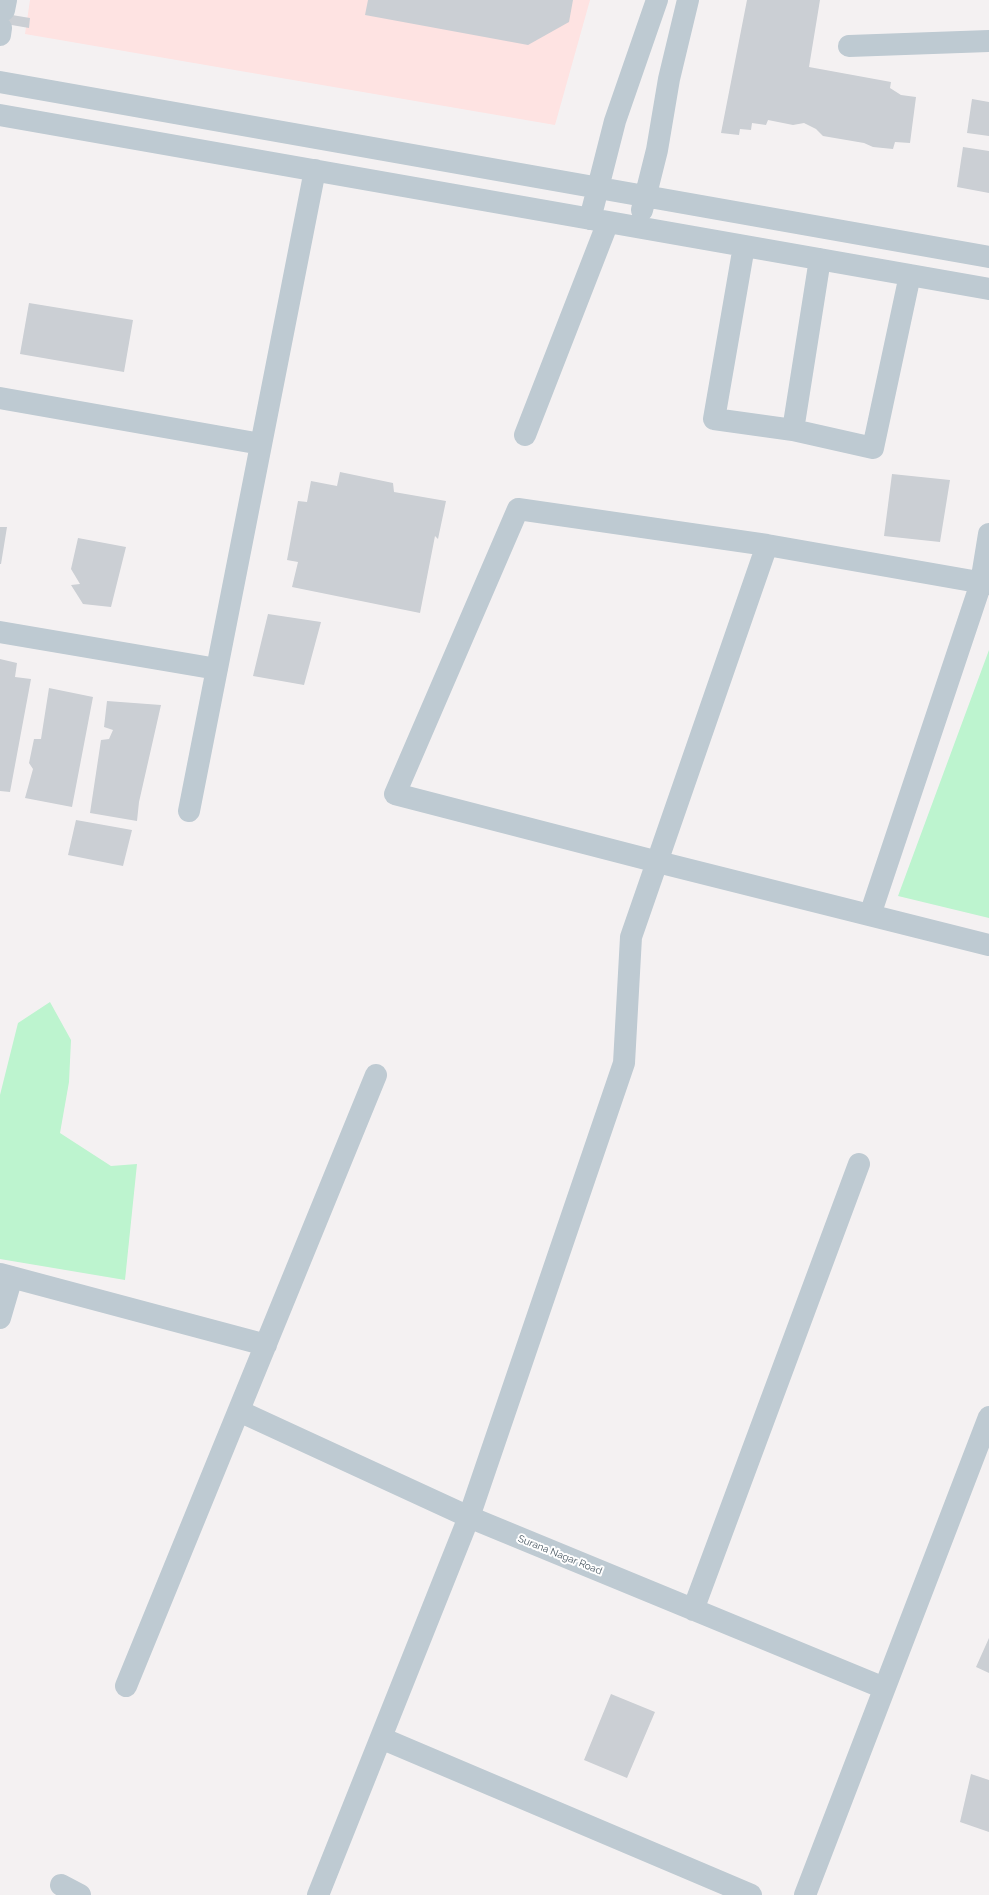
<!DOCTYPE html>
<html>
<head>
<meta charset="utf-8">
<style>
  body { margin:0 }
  canvas { display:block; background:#f4f1f2 }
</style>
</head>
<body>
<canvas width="989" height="1895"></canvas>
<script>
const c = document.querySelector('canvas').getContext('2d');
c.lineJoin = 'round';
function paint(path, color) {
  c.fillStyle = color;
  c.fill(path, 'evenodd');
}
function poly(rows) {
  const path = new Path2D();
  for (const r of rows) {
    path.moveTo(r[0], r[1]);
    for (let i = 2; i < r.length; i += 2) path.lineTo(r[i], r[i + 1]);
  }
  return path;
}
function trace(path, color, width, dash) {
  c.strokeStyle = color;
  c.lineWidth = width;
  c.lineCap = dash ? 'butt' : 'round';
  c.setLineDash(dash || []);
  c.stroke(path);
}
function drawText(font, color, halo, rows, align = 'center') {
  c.font = font + ' Raleway,sans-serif';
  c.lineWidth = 4;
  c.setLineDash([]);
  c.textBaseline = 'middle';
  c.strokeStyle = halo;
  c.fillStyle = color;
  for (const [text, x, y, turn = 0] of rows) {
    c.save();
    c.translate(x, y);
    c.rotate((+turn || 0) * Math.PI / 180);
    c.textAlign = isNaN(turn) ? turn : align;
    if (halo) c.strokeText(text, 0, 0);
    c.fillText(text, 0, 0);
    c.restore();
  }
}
const medical = poly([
  [30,0,590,0,555,125,25,34]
]);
const green = poly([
  [989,650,989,918,898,896],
  [50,1002,71,1040,69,1082,60,1133,111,1166,137,1164,125,1280,0,1259,0,1095,18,1023]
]);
const building = poly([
  [368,0,573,0,569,22,528,45,365,15],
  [747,0,820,0,809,67,891,82,890,88,901,95,916,97,910,143,895,142,893,149,873,147,864,143,823,136,816,129,804,123,793,125,768,120,766,125,752,123,751,130,740,129,739,135,721,133],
  [0,13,30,18,29,28,0,23],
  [972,99,989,102,989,136,967,133],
  [963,147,989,151,989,193,957,187],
  [29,303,133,320,124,372,20,354],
  [340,472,393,483,394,492,446,501,438,539,435,536,420,613,292,587,298,562,287,560,298,501,307,502,311,481,337,486],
  [892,474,950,480,940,542,884,536],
  [0,527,7,527,1,564,0,564],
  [78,538,126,547,111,607,83,604,71,585,80,584,71,569],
  [268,614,321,622,304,685,253,676],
  [0,659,17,663,15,677,31,679,10,792,0,791],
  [49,688,93,697,72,807,25,798,33,769,29,763,34,739,41,739],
  [107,701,161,705,139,802,137,821,90,813,101,740,109,739,113,730,104,727],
  [76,820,132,830,123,866,68,855],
  [989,1638,989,1673,976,1667],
  [611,1694,655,1712,627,1778,584,1760],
  [971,1774,989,1780,989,1832,960,1822]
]);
const minor = poly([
  [4,10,6,0],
  [0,35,1,28],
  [849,46,989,41],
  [0,82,989,257],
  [0,115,989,289],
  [642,210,657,150,669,79,688,0],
  [590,219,615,121,657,0],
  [744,246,714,419,793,430,820,259],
  [0,398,261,444],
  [793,430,873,448,910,275],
  [525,435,608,222],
  [989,584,767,545,518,509,395,794,658,862,989,945],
  [0,632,217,669],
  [189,811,315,170],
  [870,915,981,583,989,534],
  [0,1274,266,1345],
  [0,1318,12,1277],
  [239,1411,469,1517,884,1688],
  [693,1610,859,1164],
  [126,1686,376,1075],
  [381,1738,751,1895],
  [61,1885,80,1895],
  [318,1895,469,1517,624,1063,631,937,767,545],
  [805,1895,989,1417]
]);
const streetNames = [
  ["Surana Nagar Road",560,1555,22]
];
paint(medical, '#fee3e2');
paint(green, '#bdf4cf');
paint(building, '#cbcfd4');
trace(minor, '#becad2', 22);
drawText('10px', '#475661', '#fff', streetNames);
</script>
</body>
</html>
